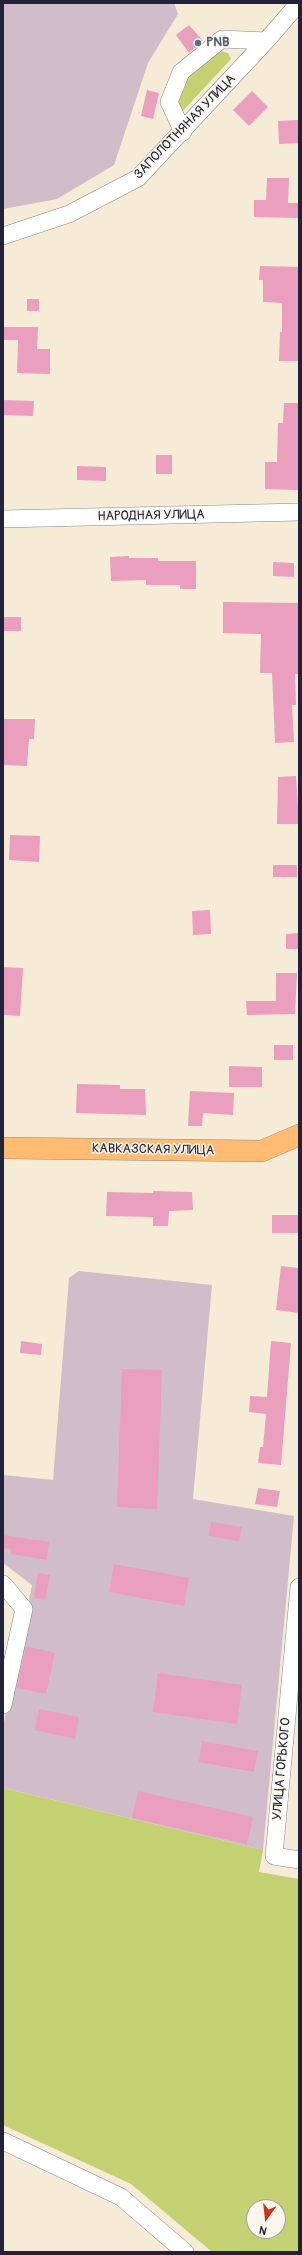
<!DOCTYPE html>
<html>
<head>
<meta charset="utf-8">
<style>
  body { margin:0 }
  #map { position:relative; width:302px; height:2255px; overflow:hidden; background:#f6ebd6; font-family:Pangolin,sans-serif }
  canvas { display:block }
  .frame { position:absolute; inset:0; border:4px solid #22223b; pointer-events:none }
  .north { position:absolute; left:246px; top:2199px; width:40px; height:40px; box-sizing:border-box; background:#fbf7ec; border:1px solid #a4a2a5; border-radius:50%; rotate:195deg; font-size:11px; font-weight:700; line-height:16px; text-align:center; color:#22223b }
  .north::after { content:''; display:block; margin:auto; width:14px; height:18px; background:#c8321e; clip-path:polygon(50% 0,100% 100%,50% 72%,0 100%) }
</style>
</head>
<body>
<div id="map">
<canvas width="302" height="2255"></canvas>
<div class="frame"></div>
<div class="north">N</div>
</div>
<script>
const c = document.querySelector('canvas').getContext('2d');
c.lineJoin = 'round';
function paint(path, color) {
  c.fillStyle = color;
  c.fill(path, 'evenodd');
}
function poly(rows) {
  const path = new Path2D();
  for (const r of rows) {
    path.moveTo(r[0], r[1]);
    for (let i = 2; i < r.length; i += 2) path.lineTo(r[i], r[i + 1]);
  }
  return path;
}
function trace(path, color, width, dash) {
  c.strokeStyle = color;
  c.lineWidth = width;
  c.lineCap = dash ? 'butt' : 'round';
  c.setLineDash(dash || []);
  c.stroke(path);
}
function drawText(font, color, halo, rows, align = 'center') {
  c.font = font + ' Pangolin,sans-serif';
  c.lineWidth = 3;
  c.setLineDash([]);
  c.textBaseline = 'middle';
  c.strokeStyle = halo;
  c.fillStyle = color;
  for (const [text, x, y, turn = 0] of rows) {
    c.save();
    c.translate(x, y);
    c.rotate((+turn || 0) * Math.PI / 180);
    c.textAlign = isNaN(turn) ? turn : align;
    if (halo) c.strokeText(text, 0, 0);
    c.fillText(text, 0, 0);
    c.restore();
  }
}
const industrial = poly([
  [3,3,174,3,178,14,148,63,114,165,57,199,3,209],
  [79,1271,212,1285,193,1499,294,1516,263,1850,3,1788,3,1727,32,1585,3,1563,3,1475,53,1480,69,1278]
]);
const green = poly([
  [217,50,228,53,231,59,181,113,178,102,182,80],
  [3,1788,263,1850,259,1872,299,1879,299,2252,212,2252,131,2184,3,2125],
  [254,2207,278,2207,278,2231,254,2231]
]);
const building = poly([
  [189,25,203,41,189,53,176,35],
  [147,90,159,93,153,119,141,116],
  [252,91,268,107,249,126,233,110],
  [299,120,299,143,279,144,278,121],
  [267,178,289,178,288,203,299,203,299,218,254,217,254,200,266,200],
  [260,266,299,267,299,361,279,361,280,332,282,332,282,303,263,302,263,280,259,280],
  [27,299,39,299,39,311,27,311],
  [3,327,38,327,37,349,50,349,50,374,17,373,18,340,3,340],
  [3,400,34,401,33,416,3,415],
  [284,403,299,403,299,490,265,489,265,462,277,462,278,423,283,423],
  [156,455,172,455,172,474,156,474],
  [77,466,106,467,106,481,77,480],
  [129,556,129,558,158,558,158,561,196,561,196,589,180,589,180,585,146,585,146,580,111,581,110,557],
  [273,562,294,563,294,577,273,576],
  [223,602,299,603,299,674,295,674,296,705,292,705,294,742,275,743,272,673,260,673,261,634,223,633],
  [3,617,21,617,21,631,3,631],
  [3,719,35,719,34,739,29,739,27,766,3,765],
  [296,776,299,824,277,824,278,777],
  [10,835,40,836,39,862,9,860],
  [273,865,297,865,297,877,273,877],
  [210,910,211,934,193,935,192,911],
  [299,933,299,949,286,949,286,934],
  [3,967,23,968,20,1016,3,1015],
  [276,973,297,973,295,1014,247,1015,246,1001,276,1001],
  [274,1045,293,1045,293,1060,274,1060],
  [229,1066,262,1067,262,1087,229,1087],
  [77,1084,120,1085,120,1089,145,1089,146,1115,76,1113],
  [190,1091,234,1093,233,1115,203,1113,202,1126,188,1126],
  [153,1191,192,1192,193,1210,169,1211,168,1226,153,1226,153,1217,106,1216,107,1192,153,1193],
  [272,1215,299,1215,299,1233,272,1233],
  [281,1266,299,1268,299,1313,276,1310],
  [21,1341,42,1344,41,1355,20,1353],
  [271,1341,291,1343,281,1465,258,1463,260,1447,263,1447,266,1414,249,1412,250,1396,267,1397],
  [122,1369,162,1370,157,1509,117,1507],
  [258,1488,280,1491,277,1507,255,1504],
  [211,1522,242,1527,239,1541,209,1536],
  [3,1535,49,1542,47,1560,11,1554,11,1549,3,1548],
  [114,1564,189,1578,184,1606,109,1592],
  [38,1573,50,1575,45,1600,34,1598],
  [26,1646,55,1653,46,1694,17,1688],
  [158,1673,242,1685,237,1724,153,1712],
  [39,1709,79,1717,75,1739,35,1730],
  [202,1741,258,1751,254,1772,199,1762],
  [138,1791,253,1817,247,1844,132,1818]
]);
const minor = poly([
  [183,132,169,102,181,72,222,39,266,41],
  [3,236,69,214,138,178,266,41,299,3],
  [3,519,299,512],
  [3,1584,24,1609,3,1705],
  [299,1587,274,1856,299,1860],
  [3,2141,121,2197,185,2252]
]);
const major = poly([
  [3,1148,262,1151,299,1135]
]);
const markers = [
  [198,43,4,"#5c6f8a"]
];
const serviceNames = [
  ["PNB",206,43]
];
const streetNames = [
  ["ЗАПОЛОТНЯНАЯ УЛИЦА",185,127,-46],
  ["НАРОДНАЯ УЛИЦА",151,516,-1],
  ["КАВКАЗСКАЯ УЛИЦА",153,1150,1],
  ["УЛИЦА ГОРЬКОГО",282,1769,-85]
];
paint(industrial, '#d1bdc9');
paint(green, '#c3d173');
paint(building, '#ea9fbe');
trace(minor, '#8c8688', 18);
trace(major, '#8c8688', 22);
trace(minor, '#fff', 17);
trace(major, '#febb71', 21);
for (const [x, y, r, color] of markers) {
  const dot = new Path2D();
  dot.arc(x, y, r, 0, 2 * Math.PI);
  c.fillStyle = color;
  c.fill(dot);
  trace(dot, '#fbf7ec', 1.5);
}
drawText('bold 13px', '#4e5e75', '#fbf7ec', serviceNames, 'left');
drawText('13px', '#22223b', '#fbf7ec', streetNames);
</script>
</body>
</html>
